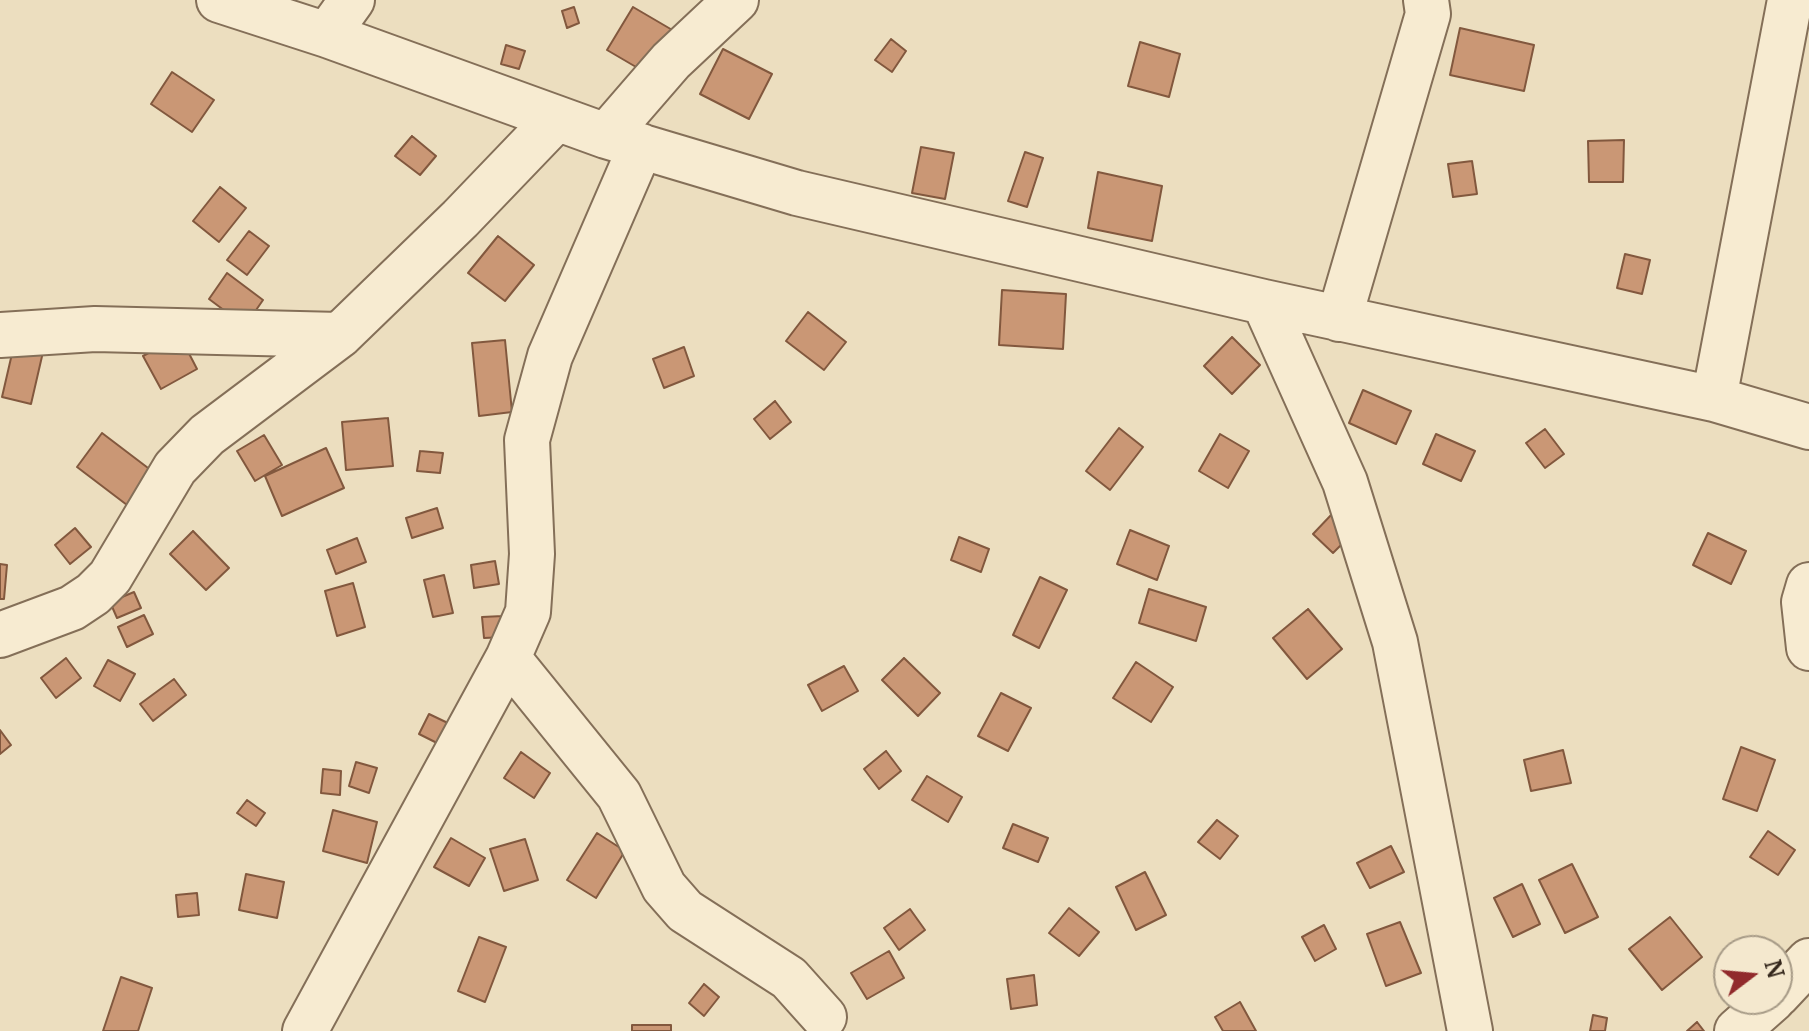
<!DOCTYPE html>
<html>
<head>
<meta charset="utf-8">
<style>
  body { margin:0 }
  #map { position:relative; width:1809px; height:1031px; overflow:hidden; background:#ecdebf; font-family:Merriweather,serif }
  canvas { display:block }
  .north { position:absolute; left:1713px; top:935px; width:80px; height:80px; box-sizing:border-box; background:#f4e8ce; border:2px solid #a79b87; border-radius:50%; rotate:74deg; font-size:22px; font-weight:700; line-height:32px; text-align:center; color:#34271c }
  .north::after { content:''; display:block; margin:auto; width:28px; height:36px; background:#912a2c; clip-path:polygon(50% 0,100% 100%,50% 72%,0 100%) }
</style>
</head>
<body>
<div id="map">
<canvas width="1809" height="1031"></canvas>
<div class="north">N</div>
</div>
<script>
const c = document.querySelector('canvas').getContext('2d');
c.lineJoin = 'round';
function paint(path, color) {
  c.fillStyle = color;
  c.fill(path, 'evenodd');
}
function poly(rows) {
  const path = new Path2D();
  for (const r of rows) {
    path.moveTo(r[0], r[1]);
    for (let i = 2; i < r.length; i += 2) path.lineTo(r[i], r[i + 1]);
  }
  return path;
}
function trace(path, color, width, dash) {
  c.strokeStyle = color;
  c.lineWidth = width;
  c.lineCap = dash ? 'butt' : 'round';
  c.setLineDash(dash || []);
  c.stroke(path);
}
const building = poly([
  [574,7,579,23,567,28,562,11,574,7],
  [633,7,674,31,648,74,607,50,633,7],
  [1460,28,1534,45,1524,91,1450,75,1460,28],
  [891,39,906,51,892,72,875,60,891,39],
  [1140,42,1180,54,1169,97,1128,86,1140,42],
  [506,45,525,51,519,69,501,64,506,45],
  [723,49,772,74,749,119,700,94,723,49],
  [172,72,214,100,192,132,151,104,172,72],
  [412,136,436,156,420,175,395,156,412,136],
  [1624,140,1623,182,1589,182,1588,141,1624,140],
  [921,147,954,153,945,199,912,193,921,147],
  [1025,152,1043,158,1027,207,1008,201,1025,152],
  [1472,161,1477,194,1453,197,1448,164,1472,161],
  [1098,172,1162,186,1152,241,1088,228,1098,172],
  [220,187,246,208,219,242,193,221,220,187],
  [249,231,269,246,247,275,227,260,249,231],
  [498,236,534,265,505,301,468,273,498,236],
  [1625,254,1650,260,1642,294,1617,288,1625,254],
  [227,273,263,300,245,326,209,299,227,273],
  [1002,290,1066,294,1063,349,999,345,1002,290],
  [808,312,846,342,824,370,786,341,808,312],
  [180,336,197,369,161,389,143,356,180,336],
  [1232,337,1260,365,1232,394,1204,366,1232,337],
  [505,340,512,412,479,416,472,343,505,340],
  [14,345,43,352,31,404,2,397,14,345],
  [684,347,694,376,664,388,653,359,684,347],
  [1363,390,1411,411,1396,444,1349,423,1363,390],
  [775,401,791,422,770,439,754,419,775,401],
  [388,418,393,466,346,470,342,422,388,418],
  [1119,428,1143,447,1110,490,1086,471,1119,428],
  [1545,429,1564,454,1545,468,1526,443,1545,429],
  [102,433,152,471,127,505,77,467,102,433],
  [1220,434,1249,451,1228,488,1199,471,1220,434],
  [1436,434,1475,451,1461,481,1423,464,1436,434],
  [264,435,282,465,255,481,237,451,264,435],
  [326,448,344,488,282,516,265,476,326,448],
  [420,451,443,453,440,473,417,471,420,451],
  [437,508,443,528,412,538,406,518,437,508],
  [1332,514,1352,534,1333,553,1313,534,1332,514],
  [75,528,91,547,70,564,55,545,75,528],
  [1130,530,1169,546,1157,580,1117,564,1130,530],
  [193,531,229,568,206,590,170,554,193,531],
  [1708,533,1746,551,1731,584,1693,565,1708,533],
  [959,537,989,549,981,572,951,560,959,537],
  [357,538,366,562,336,574,327,550,357,538],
  [495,561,499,584,474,588,471,565,495,561],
  [0,564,7,565,4,599,0,599,0,564],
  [444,575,453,613,433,617,424,580,444,575],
  [1040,577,1067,590,1039,648,1013,635,1040,577],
  [353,583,365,627,337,636,325,591,353,583],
  [1149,589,1206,607,1196,641,1139,623,1149,589],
  [134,592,141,608,117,618,110,602,134,592],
  [1308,609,1342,649,1307,679,1273,638,1308,609],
  [144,615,153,634,127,647,118,627,144,615],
  [503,616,505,637,484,638,482,617,503,616],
  [66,658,81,678,56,698,41,678,66,658],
  [904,658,940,693,918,716,882,680,904,658],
  [108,660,135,674,120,701,94,686,108,660],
  [1136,662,1173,687,1151,722,1113,698,1136,662],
  [844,666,858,691,822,711,808,685,844,666],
  [174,679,186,695,153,721,140,704,174,679],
  [1001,693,1031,708,1008,751,978,736,1001,693],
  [429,714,452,725,443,746,419,734,429,714],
  [0,730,11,745,0,754,0,730],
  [1741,747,1775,760,1757,811,1723,799,1741,747],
  [1563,750,1571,783,1531,791,1524,760,1563,750],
  [886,751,901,771,879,789,864,769,886,751],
  [521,752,550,773,534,798,504,778,521,752],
  [356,762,377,768,369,793,349,786,356,762],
  [323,769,341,771,340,795,321,793,323,769],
  [927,776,962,797,948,822,912,800,927,776],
  [247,800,265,813,256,826,237,813,247,800],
  [333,810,377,822,367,863,323,851,333,810],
  [1217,820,1238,836,1220,859,1198,842,1217,820],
  [1013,824,1048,838,1038,862,1003,848,1013,824],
  [1768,831,1795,850,1778,875,1750,857,1768,831],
  [597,833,625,851,596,898,567,880,597,833],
  [451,838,485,858,469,886,434,867,451,838],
  [525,839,538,880,504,891,490,849,525,839],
  [1391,846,1404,872,1370,888,1357,863,1391,846],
  [1572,864,1598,917,1565,933,1539,880,1572,864],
  [1145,872,1166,915,1136,930,1116,887,1145,872],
  [246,874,284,882,277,918,239,910,246,874],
  [1522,884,1540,924,1513,937,1494,898,1522,884],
  [197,893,199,915,178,917,176,895,197,893],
  [1069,908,1099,932,1079,956,1049,933,1069,908],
  [910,909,925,930,899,950,884,928,910,909],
  [1670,917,1702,957,1662,990,1629,949,1670,917],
  [1400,922,1421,973,1386,986,1367,934,1400,922],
  [1324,925,1336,949,1315,961,1302,937,1324,925],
  [479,937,506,947,485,1002,458,991,479,937],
  [889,951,904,978,867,999,851,973,889,951],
  [1034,975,1037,1005,1011,1009,1007,979,1034,975],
  [121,977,152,988,138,1031,103,1031,121,977],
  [704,984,719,997,704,1016,689,1003,704,984],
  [1240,1002,1256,1031,1223,1031,1215,1017,1240,1002],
  [1593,1015,1607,1018,1605,1031,1590,1031,1593,1015],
  [1697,1022,1704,1031,1687,1031,1697,1022],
  [632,1025,671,1025,671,1031,632,1031,632,1025]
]);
const minor = poly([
  [219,0,327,35,606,136,797,193,1264,302,1714,399,1809,427],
  [327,35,352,0],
  [606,136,671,61,736,0],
  [1264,302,1345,482,1395,642,1470,1031],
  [1339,319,1428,14,1426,0],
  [0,335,95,329,340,335],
  [1714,399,1790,0],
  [1809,585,1804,602,1809,648],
  [0,635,72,608,93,594,110,577,175,468,207,435,340,335,460,219,556,119],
  [508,658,619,795,664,887,685,911,789,978,824,1017],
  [1777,995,1809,961],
  [305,1031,508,658,528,612,532,554,527,440,550,356,641,146],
  [1737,1031,1773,999]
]);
paint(building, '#ca9775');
trace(building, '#82583e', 2);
trace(minor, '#846f58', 48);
trace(minor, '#f7ebd1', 44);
</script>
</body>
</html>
